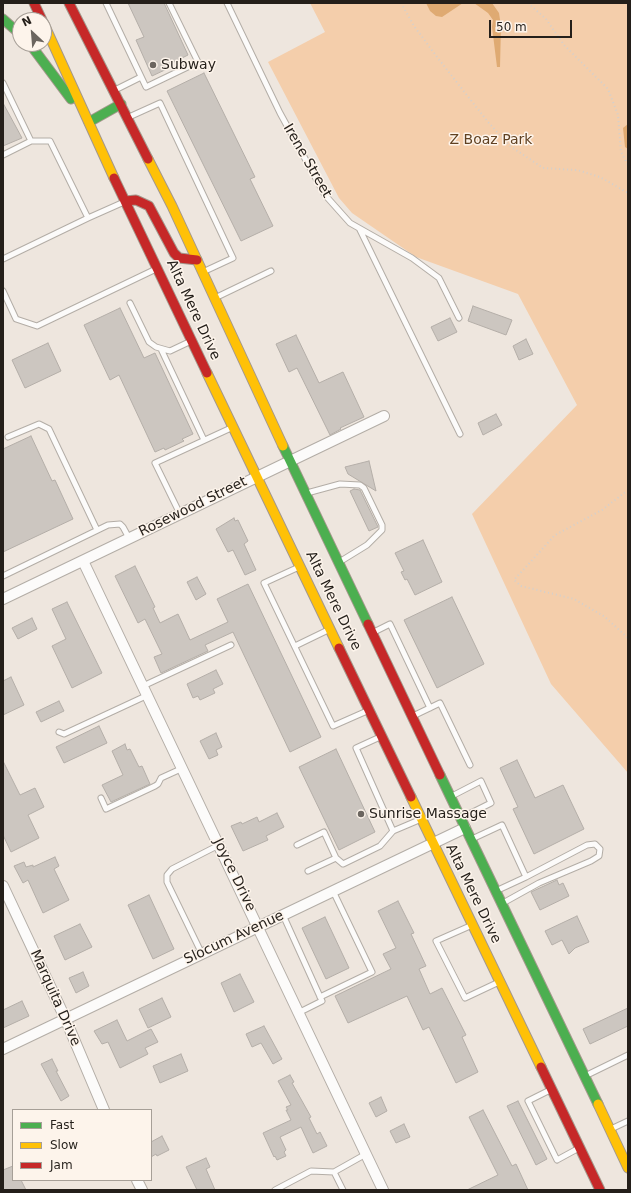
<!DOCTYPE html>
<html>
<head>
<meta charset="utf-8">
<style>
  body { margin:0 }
  #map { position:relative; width:631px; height:1193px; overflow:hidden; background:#eee6de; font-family:"DejaVu Sans",sans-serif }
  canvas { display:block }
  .frame { position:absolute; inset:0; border:4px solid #241f1a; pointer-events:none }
  .legend { position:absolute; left:12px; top:1109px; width:140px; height:72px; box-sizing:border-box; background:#fdf4eb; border:1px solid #a69f97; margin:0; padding:5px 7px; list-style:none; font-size:12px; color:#241f1a }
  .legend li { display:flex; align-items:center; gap:8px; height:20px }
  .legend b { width:20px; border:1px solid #a69f97 }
  .north { position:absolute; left:12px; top:12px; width:40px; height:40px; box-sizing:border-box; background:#fdf4eb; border:1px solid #a69f97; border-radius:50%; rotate:334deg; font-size:11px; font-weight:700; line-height:16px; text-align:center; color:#241f1a }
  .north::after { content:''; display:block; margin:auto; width:14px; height:18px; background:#6b655f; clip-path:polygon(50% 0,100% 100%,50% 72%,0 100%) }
  .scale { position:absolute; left:489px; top:20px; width:83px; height:18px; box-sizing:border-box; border:2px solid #241f1a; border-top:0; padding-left:5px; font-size:12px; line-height:14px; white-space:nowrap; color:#241f1a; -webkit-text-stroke:3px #fdf4eb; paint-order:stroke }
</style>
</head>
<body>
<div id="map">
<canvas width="631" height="1193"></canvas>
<div class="frame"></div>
<ul class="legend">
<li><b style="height:5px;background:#4caf50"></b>Fast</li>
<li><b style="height:5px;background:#ffc107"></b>Slow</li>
<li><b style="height:5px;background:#c62828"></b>Jam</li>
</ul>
<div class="north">N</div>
<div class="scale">50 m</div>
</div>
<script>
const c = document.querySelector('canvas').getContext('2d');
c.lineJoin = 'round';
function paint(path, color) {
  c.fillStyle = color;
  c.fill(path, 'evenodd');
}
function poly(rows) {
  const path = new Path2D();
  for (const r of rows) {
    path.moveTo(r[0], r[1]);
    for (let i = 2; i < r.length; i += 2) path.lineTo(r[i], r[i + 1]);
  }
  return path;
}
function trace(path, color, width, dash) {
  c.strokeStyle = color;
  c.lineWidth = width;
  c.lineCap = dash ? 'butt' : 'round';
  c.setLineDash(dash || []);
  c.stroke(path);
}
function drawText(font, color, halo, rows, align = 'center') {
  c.font = font + ' "DejaVu Sans",sans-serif';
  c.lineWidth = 3;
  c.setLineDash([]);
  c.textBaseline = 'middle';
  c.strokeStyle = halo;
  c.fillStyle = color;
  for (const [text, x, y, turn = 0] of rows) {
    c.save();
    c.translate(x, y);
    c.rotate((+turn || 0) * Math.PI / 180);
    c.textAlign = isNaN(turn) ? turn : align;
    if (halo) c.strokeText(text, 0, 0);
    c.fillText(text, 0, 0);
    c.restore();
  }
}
const green = poly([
  [310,3,628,3,628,773,551,684,472,514,577,405,518,294,416,257,352,213,339,198,268,62,325,32]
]);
const water = poly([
  [426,3,463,3,442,17,436,16,430,11],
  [474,3,492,3,499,13,501,26,500,67,497,67,492,27,493,20,488,13],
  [628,124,628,149,625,147,623,128]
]);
const building = poly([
  [128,3,164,3,188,55,168,65,169,68,152,76,136,40,144,37,128,3],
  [204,73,255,177,250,179,273,226,241,241,167,91,204,73],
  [3,103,22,138,3,146,3,103],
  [473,306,512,320,506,335,468,321,473,306],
  [120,308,144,358,155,353,193,434,182,439,184,441,165,450,164,448,155,452,119,375,110,380,84,325,120,308],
  [450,318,457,332,438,341,431,327,450,318],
  [296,335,319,383,343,372,364,417,340,428,341,429,330,435,297,368,289,372,276,344,296,335],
  [526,339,533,354,519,360,513,346,526,339],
  [48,343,61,371,25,388,12,360,48,343],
  [496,414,502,425,483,435,478,423,496,414],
  [31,436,52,481,55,480,73,519,3,552,3,449,31,436],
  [369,461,376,491,348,474,345,467,369,461],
  [354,489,360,490,378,527,369,531,350,491,354,489],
  [234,518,235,521,238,520,248,541,244,544,256,570,245,575,233,550,228,552,216,529,234,518],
  [423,540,442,582,415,595,407,579,405,580,401,572,404,571,395,553,423,540],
  [135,566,155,607,153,608,160,623,178,614,190,640,228,622,217,599,248,584,321,737,290,752,233,632,205,645,208,651,161,673,154,657,162,654,145,619,138,623,115,576,135,566],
  [197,577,206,594,196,600,187,582,197,577],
  [452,597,484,664,437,688,404,620,452,597],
  [67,602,102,673,72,688,52,646,66,639,52,609,67,602],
  [32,618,37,629,18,639,12,628,32,618],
  [216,670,223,684,213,689,215,693,200,700,198,696,193,698,187,684,216,670],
  [11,677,24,705,3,715,3,681,11,677],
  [59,701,64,711,41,722,36,712,59,701],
  [99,726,107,743,64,763,56,747,99,726],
  [216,733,222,747,216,750,218,755,209,759,200,741,216,733],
  [125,744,127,750,130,749,139,767,142,766,150,784,111,802,102,785,123,775,112,751,125,744],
  [336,749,375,832,339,850,299,767,336,749],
  [517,760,535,798,563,785,584,829,534,854,513,809,518,807,500,768,517,760],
  [3,761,20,795,35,788,44,807,28,815,39,838,11,852,3,835,3,761],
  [277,813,284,827,266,836,268,840,243,851,231,826,241,822,242,824,257,817,259,822,277,813],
  [55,857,59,866,54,869,69,900,43,913,28,880,23,883,14,866,24,862,26,867,33,865,33,867,55,857],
  [557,880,559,885,563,883,569,896,540,910,531,892,557,880],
  [149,895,174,949,153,959,128,905,149,895],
  [398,901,414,933,411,934,426,966,419,969,430,994,442,988,466,1035,462,1037,478,1072,456,1083,429,1027,423,1030,407,996,348,1023,335,996,391,969,383,954,396,948,378,911,398,901],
  [577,916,589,942,575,948,569,954,562,940,552,945,545,931,577,916],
  [325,917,349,968,326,979,302,928,325,917],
  [80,924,92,947,65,960,54,936,80,924],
  [83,972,89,986,76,993,69,978,83,972],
  [240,974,254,1002,234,1012,221,983,240,974],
  [162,998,171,1017,148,1028,139,1009,162,998],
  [22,1001,29,1016,3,1028,3,1010,22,1001],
  [628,1008,628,1026,590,1044,583,1029,628,1008],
  [117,1020,127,1041,151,1029,158,1042,145,1048,148,1054,120,1068,108,1042,102,1044,94,1031,117,1020],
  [264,1026,282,1059,273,1064,261,1043,252,1047,246,1034,264,1026],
  [181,1054,188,1071,160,1083,153,1066,181,1054],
  [52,1059,58,1071,56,1071,69,1096,61,1101,41,1064,52,1059],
  [290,1075,294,1082,292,1083,311,1117,309,1118,317,1134,320,1132,327,1146,313,1153,301,1127,280,1137,286,1150,284,1152,286,1156,277,1160,275,1156,274,1157,263,1133,291,1120,286,1110,288,1110,286,1107,291,1105,278,1081,290,1075],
  [381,1097,387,1111,376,1117,369,1103,381,1097],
  [518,1101,547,1159,536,1165,507,1106,518,1101],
  [483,1110,512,1166,516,1164,528,1190,467,1190,498,1175,469,1117,483,1110],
  [404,1124,410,1137,396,1143,390,1131,404,1124],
  [162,1136,169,1150,157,1156,156,1154,151,1157,151,1142,162,1136],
  [206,1158,210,1167,206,1169,215,1190,197,1190,186,1167,206,1158],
  [13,1166,13,1180,21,1180,26,1190,3,1190,3,1170,13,1166]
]);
const path = poly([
  [401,3,414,26,437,57,488,122,510,146,543,168,577,170,600,177,628,193],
  [528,3,546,19,564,45,608,89,618,115,621,152,628,165],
  [628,490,602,510,555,535,514,580,521,586,574,599,605,617,628,638]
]);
const lane = poly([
  [106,3,146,87,198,62,169,3],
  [227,3,280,113,325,195,350,223,412,258,439,278,459,318],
  [3,83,31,141,50,141,88,218,124,202],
  [115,90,141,77],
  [129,117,160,103,233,258,205,271],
  [3,155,31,141],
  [360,230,460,434],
  [3,259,88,218],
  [3,291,16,319,37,326,156,269],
  [217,297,271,271],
  [130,303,149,342,156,347,170,351,189,342],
  [161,349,204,440],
  [8,437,39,424,49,429,97,530],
  [307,493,340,484,360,485,364,488,382,525,382,530,367,545,341,561],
  [180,514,155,463,231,428],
  [299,567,264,583,333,726,367,711],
  [3,576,108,525,120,524,123,527,129,538],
  [374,632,390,624,430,708],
  [295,646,328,630],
  [143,686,231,645],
  [413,716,440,703,470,765],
  [59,732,64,734,148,695],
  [380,737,356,748,393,831,419,820],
  [452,796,481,781,491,803,463,817],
  [101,798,106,809,155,786,158,784,161,778,183,768],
  [472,839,502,825,526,877,498,890],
  [297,845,324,832,336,858,343,864,380,846,393,831],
  [308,871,336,858],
  [503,903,539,883,591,861,599,856,600,849,595,844,587,845,526,877],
  [283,915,322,1001,300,1012],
  [470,926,436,941,465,998,499,982],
  [202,954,167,882,167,875,172,869,219,845],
  [320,997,372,972,333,891],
  [585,1076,628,1055],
  [550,1090,528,1101,557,1160,579,1148],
  [611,1129,628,1121],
  [275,1190,311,1171,334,1172],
  [343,1190,334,1172,366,1154]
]);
const street = poly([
  [83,561,383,1190],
  [3,599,384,416],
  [3,886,65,1018,104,1110],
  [3,1049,465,828],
  [137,1180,142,1190]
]);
const fast = poly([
  [3,19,20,34],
  [30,44,71,99],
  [89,122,121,104],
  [283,446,368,624],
  [440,775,598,1104]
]);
const slow = poly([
  [44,24,114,178],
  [148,159,172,206,283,446],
  [207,373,339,648],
  [411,797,541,1067],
  [598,1104,628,1168]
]);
const jam = poly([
  [34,3,42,20],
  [69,3,148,159],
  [114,178,207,373],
  [125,201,136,200,149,206,174,253,179,258,197,260],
  [368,624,440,775],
  [339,648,411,797],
  [541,1067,600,1190]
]);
const markers = [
  [153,65,4,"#6b655f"],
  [361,814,4,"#6b655f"]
];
const poiNames = [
  ["Subway",161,65],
  ["Sunrise Massage",369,814]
];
const parkNames = [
  ["Z Boaz Park",491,140]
];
const streetNames = [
  ["Irene Street",307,161,60],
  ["Alta Mere Drive",193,310,65],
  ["Rosewood Street",193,507,-26],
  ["Alta Mere Drive",333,601,64],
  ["Joyce Drive",234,875,64],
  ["Alta Mere Drive",473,894,64],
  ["Slocum Avenue",234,938,-25],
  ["Marquita Drive",55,998,66]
];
paint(green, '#f4ceab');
paint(water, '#dfaa72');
paint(building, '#ccc6c0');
trace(building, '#b4aea8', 1);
trace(lane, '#b3ada6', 7);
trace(street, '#b3ada6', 12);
trace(fast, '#a4988c', 11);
trace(slow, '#a4988c', 11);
trace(jam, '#a4988c', 11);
trace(path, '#d2d0ce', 2, [1, 3]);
trace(lane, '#fcfbfa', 5);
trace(street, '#fcfbfa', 10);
trace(fast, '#4caf50', 9);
trace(slow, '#ffc107', 9);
trace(jam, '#c62828', 9);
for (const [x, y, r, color] of markers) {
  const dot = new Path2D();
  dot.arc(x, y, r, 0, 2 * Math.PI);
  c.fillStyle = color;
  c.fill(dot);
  trace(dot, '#fdf4eb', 1.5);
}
drawText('14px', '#241f1a', '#fdf4eb', poiNames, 'left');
drawText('14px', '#604121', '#fdf4eb', parkNames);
drawText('14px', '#241f1a', '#fdf4eb', streetNames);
</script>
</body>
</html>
